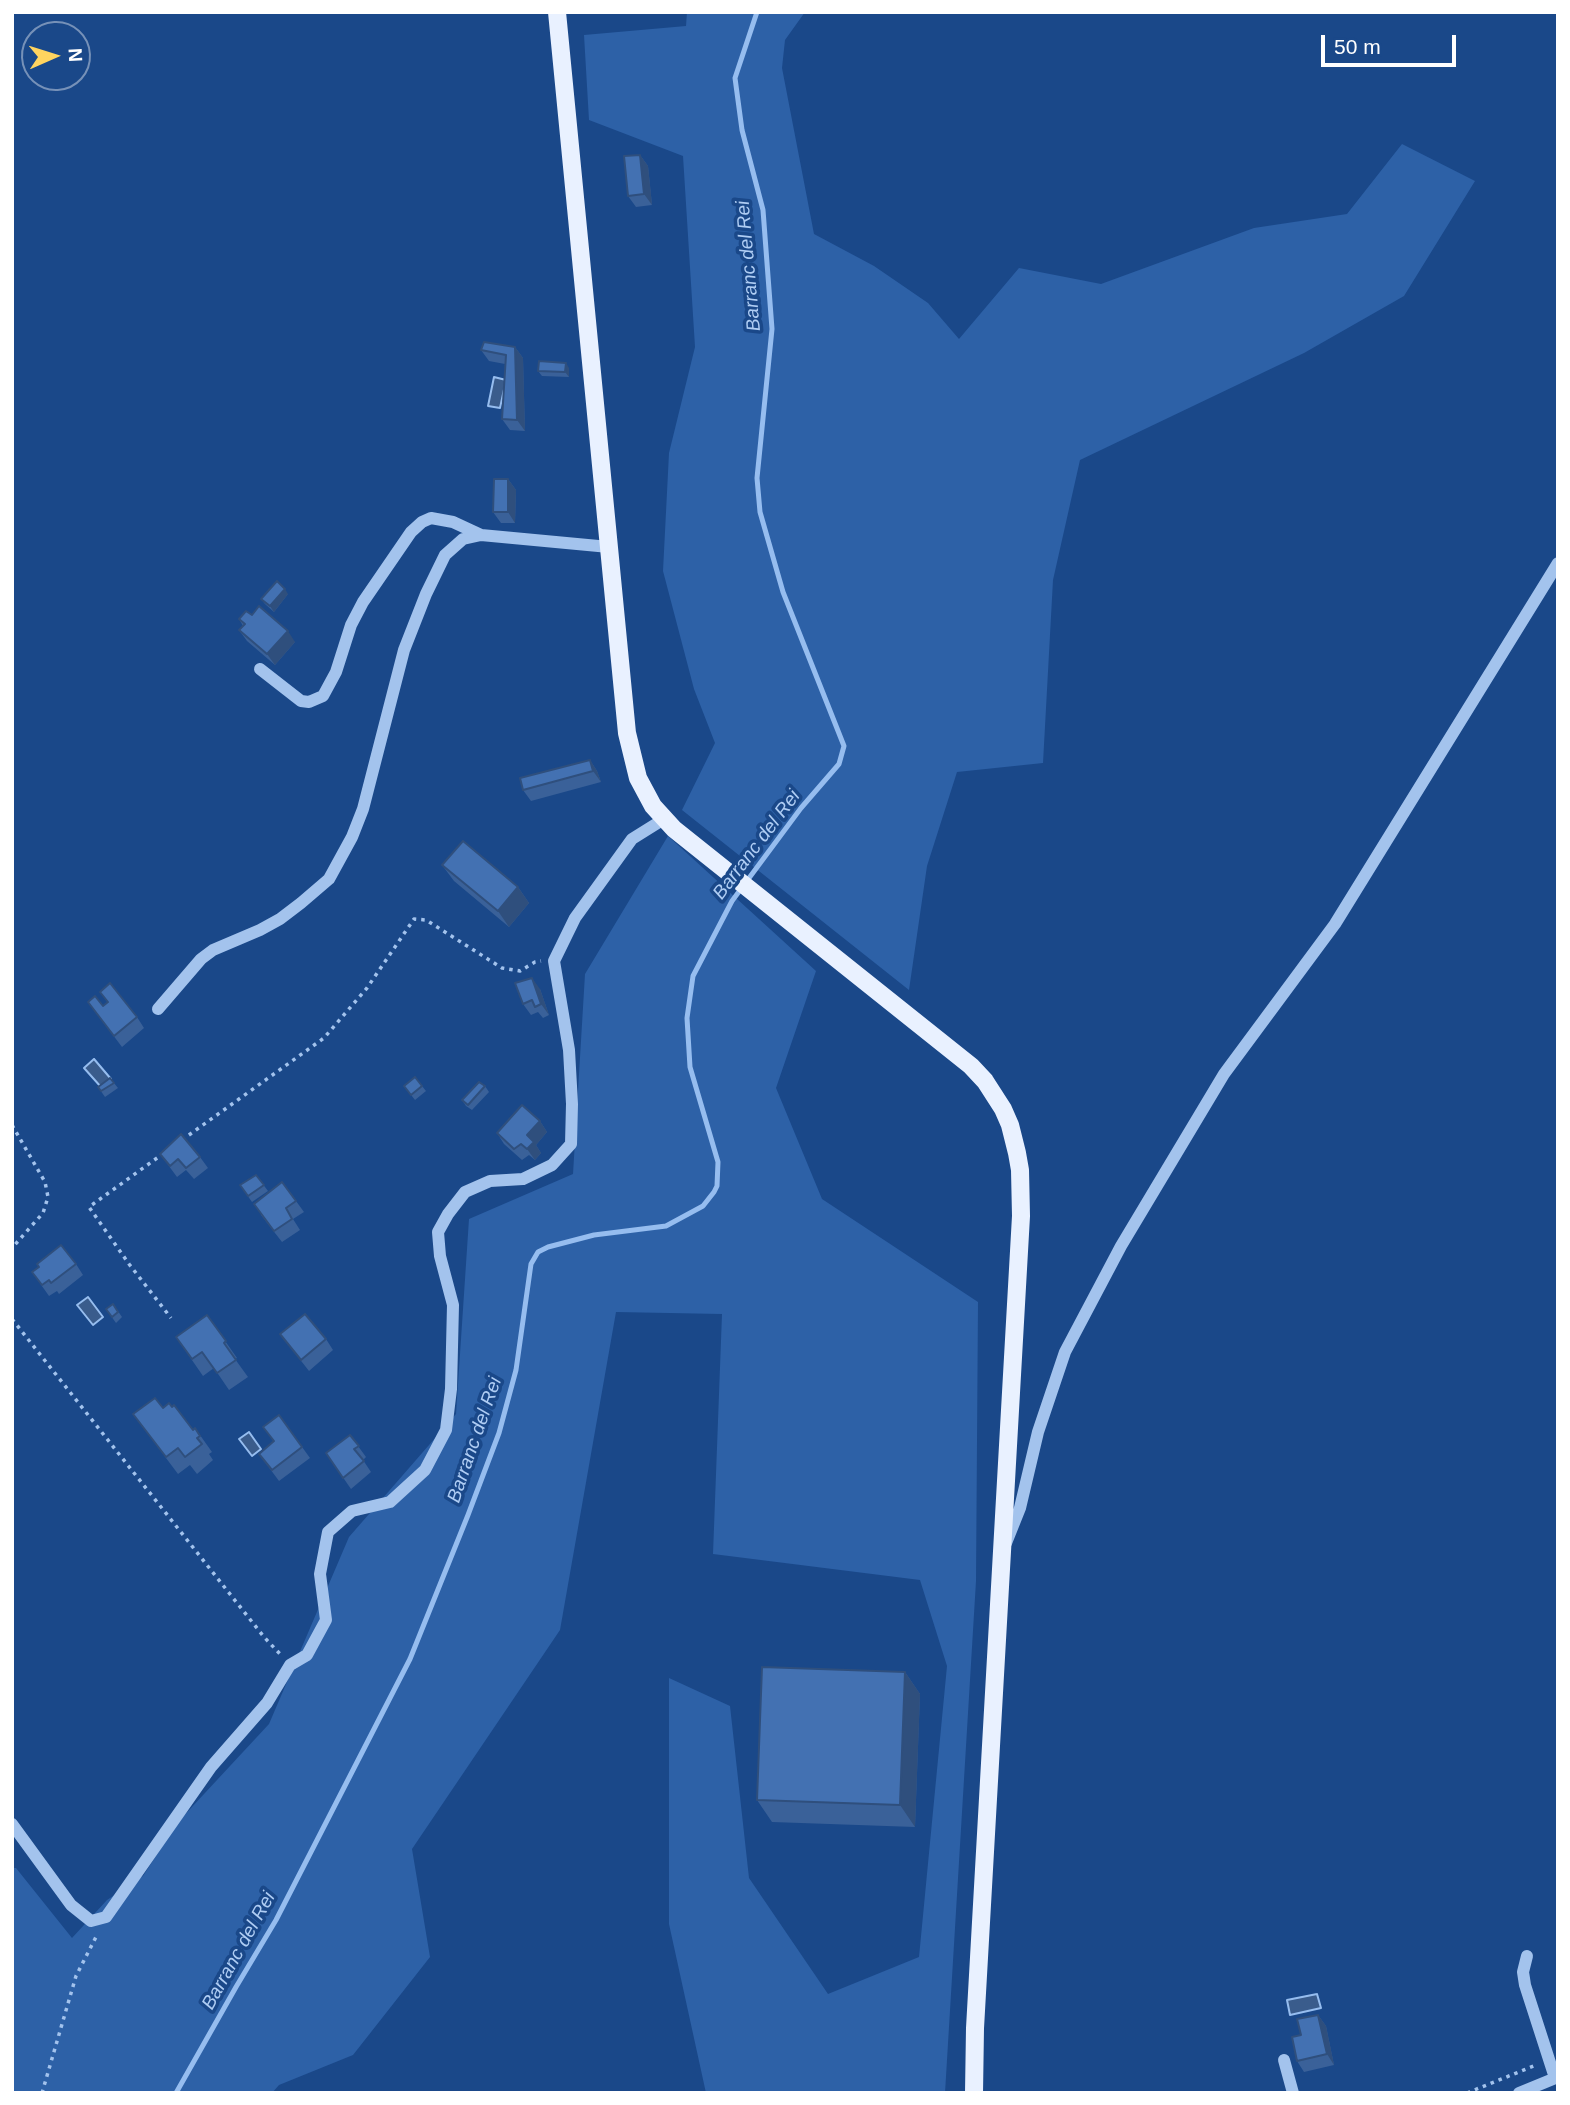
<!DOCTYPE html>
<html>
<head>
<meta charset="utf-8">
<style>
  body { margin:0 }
  #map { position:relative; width:1570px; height:2105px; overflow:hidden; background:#1a4889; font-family:Helvetica,sans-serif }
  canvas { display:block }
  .frame { position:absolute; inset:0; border:14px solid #fff; pointer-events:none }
  .north { position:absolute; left:21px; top:21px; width:70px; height:70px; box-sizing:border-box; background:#1a4889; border:2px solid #7691b8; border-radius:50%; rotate:87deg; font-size:19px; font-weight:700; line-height:28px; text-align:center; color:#fff }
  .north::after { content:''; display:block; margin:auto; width:24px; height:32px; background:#ffd45f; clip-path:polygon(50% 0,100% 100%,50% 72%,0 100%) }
  .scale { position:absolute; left:1321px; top:35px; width:135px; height:32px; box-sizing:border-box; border:4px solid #fff; border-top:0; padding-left:9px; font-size:21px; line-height:24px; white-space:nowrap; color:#fff; -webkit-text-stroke:5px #1a4889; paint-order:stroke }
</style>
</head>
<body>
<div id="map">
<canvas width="1570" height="2105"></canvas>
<div class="frame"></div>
<div class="north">N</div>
<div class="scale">50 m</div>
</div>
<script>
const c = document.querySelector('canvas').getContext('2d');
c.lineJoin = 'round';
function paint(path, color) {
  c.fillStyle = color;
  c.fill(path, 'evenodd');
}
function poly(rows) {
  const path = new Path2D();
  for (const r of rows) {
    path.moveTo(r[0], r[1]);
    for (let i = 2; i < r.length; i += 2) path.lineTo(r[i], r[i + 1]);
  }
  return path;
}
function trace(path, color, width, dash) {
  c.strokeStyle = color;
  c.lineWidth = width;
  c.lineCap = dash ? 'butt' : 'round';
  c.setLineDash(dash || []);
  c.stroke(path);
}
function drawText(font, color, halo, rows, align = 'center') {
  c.font = font + ' Helvetica,sans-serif';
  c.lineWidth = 7;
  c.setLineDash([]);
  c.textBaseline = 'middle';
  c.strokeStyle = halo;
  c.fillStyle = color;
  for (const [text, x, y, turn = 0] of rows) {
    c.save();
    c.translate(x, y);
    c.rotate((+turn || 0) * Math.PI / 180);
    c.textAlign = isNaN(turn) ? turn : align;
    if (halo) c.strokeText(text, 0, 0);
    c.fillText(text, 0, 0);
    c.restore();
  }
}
const green = poly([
  [687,12,805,12,785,40,782,68,814,234,874,266,928,303,959,339,1019,268,1101,284,1254,228,1347,214,1402,144,1475,181,1404,296,1304,353,1080,460,1053,580,1043,763,957,772,927,866,909,990,682,810,715,743,694,689,663,571,669,453,695,347,683,156,589,120,584,35,686,26],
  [668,836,816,971,776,1088,822,1199,978,1302,976,1581,945,2093,706,2093,669,1924,669,1678,730,1706,749,1878,828,1994,919,1957,947,1666,920,1580,713,1554,722,1314,616,1312,560,1630,412,1849,430,1957,353,2055,279,2085,272,2093,12,2093,12,1868,16,1868,72,1938,107,1900,143,1876,178,1822,269,1724,349,1537,456,1414,469,1219,573,1174,585,974]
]);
const water = poly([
  [494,377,506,380,500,408,488,406,494,377],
  [94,1059,111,1079,101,1087,84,1068,94,1059],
  [88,1297,103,1317,93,1325,77,1305,88,1297],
  [249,1432,261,1449,252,1456,239,1439,249,1432],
  [1317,1994,1321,2008,1290,2015,1287,2000,1317,1994]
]);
const stream = poly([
  [176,2093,236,1987,276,1920,410,1659,468,1515,499,1433,516,1370,531,1264,538,1252,548,1247,594,1235,666,1226,703,1206,714,1192,717,1186,718,1162,690,1067,687,1018,693,976,732,901,801,808,839,764,844,746,783,592,760,512,757,478,772,329,763,210,742,130,735,78,757,12]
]);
const path = poly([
  [12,1125,45,1182,48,1197,43,1213,12,1248],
  [182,1140,324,1038,367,988,414,919,426,920,502,968,520,971,535,962,541,961],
  [164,1153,89,1207,129,1264,171,1318],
  [12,1319,264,1637,280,1654],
  [42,2093,76,1976,97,1935],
  [1467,2093,1536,2065]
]);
const minor = poly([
  [260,669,301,701,309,702,323,696,336,672,351,625,363,602,411,532,422,522,431,518,453,522,481,535,609,547],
  [158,1009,201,959,213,950,260,930,280,919,301,903,329,879,352,837,363,809,404,650,426,594,445,555,463,539,481,535],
  [1006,1543,1020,1508,1038,1432,1065,1352,1121,1246,1224,1074,1335,924,1558,563],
  [12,1824,71,1905,91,1921,106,1917,211,1767,267,1703,290,1665,307,1655,326,1620,320,1574,328,1532,352,1511,390,1502,425,1470,446,1430,451,1389,453,1305,440,1256,438,1232,448,1214,465,1192,490,1181,523,1179,552,1165,571,1144,572,1104,569,1050,554,961,575,918,632,839,664,819],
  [1527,1956,1523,1972,1525,1985,1555,2078],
  [1284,2060,1293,2093],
  [1519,2093,1558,2077]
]);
const major = poly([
  [557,12,627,733,638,778,653,806,674,829,971,1066,985,1081,1003,1109,1010,1125,1017,1153,1020,1170,1021,1216,975,2028,974,2093]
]);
const wall = poly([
  [640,155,648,166,652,205,636,207,628,196],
  [515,347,523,358,525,431,510,430,502,419,505,364,489,361,481,350],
  [569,368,569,377,542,376,538,371],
  [508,479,516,490,515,523,501,523,493,512],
  [288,594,274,612,265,604,261,599],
  [239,619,295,642,275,665,247,641,239,630,243,626],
  [590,760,597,771,601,782,531,801,523,790],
  [442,865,518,887,529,903,509,927,454,881],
  [540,989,549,1015,543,1018,538,1012,531,1015,523,1004],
  [100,992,137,1017,144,1028,122,1047,88,1002,103,1006,108,1003],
  [110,1078,118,1088,105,1097,98,1087],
  [404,1086,422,1086,426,1091,415,1100],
  [485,1086,489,1092,472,1110,466,1106,462,1100],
  [540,1121,547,1132,536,1145,541,1153,535,1160,529,1155,522,1160,504,1144,497,1133],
  [160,1154,200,1157,208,1168,194,1179,186,1170,177,1177],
  [256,1175,268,1191,252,1202,240,1185],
  [296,1201,304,1212,293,1219,300,1230,282,1242,261,1215],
  [76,1264,83,1275,59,1294,57,1291,49,1296,32,1272],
  [113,1304,122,1317,116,1323,106,1309],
  [207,1315,237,1358,235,1359,248,1377,229,1390,214,1368,203,1376,176,1337],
  [280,1334,326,1339,333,1350,309,1371],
  [172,1407,193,1430,195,1428,212,1452,209,1454,213,1460,197,1474,190,1465,178,1474,133,1414,163,1408],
  [279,1415,310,1458,279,1481,259,1454,274,1442,263,1427],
  [350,1435,366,1457,363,1460,371,1472,351,1489,326,1453],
  [905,1672,920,1694,915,1827,772,1822,757,1800],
  [1318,2015,1326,2026,1334,2065,1304,2072,1297,2061]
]);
const shadedWall = poly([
  [640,155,648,166,652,205,644,194],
  [515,347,523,358,525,431,517,420],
  [566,363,569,368,569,377,565,372],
  [508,479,516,490,515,523,508,512],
  [285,589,288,594,274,612,270,606],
  [288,631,295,642,275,665,267,654],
  [590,760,597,771,601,782,593,771],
  [518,887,529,903,509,927,498,911],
  [532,978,540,989,549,1015,541,1004],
  [540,1121,547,1132,536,1145,541,1153,535,1160,527,1149,527,1135],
  [905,1672,920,1694,915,1827,900,1805],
  [1318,2015,1326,2026,1334,2065,1327,2054]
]);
const building = poly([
  [640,155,644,194,628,196,624,156,640,155],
  [484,342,515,347,517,420,502,419,506,355,481,350,484,342],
  [539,361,566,363,565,372,538,371,539,361],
  [494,479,508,479,508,512,493,512,494,479],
  [277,581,285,589,270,606,261,599,277,581],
  [259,606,288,631,267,654,239,630,245,624,239,619,246,611,252,615,259,606],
  [590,760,593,771,523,790,520,778,590,760],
  [463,841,518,887,498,911,442,865,463,841],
  [532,978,541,1004,535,1007,532,1000,523,1004,515,983,532,978],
  [110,983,137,1017,114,1036,88,1002,95,996,103,1006,108,1002,100,992,110,983],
  [415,1077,422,1086,411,1095,404,1086,415,1077],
  [110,1078,114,1083,101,1091,98,1087,110,1078],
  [479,1082,485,1086,468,1105,462,1100,479,1082],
  [522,1105,540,1121,527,1135,534,1142,527,1149,521,1144,514,1149,497,1133,522,1105],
  [181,1134,200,1157,186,1168,178,1159,170,1166,160,1154,181,1134],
  [256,1175,264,1185,248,1196,240,1185,256,1175],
  [282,1182,296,1201,286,1208,292,1219,274,1231,254,1204,282,1182],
  [61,1245,76,1264,51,1283,49,1280,42,1285,32,1272,39,1267,37,1264,61,1245],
  [113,1304,118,1312,112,1317,106,1309,113,1304],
  [305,1314,326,1339,301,1360,280,1334,305,1314],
  [207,1315,226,1341,224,1343,236,1360,217,1373,202,1352,192,1359,176,1337,207,1315],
  [155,1398,163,1408,169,1403,172,1407,174,1405,193,1430,195,1428,200,1436,197,1438,202,1444,185,1457,178,1448,166,1457,133,1414,155,1398],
  [279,1415,302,1447,272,1470,259,1454,274,1441,263,1427,279,1415],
  [350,1435,359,1446,354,1449,364,1461,343,1478,326,1453,350,1435],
  [762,1667,905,1672,900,1805,757,1800,762,1667],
  [1318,2015,1327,2054,1297,2061,1292,2037,1301,2035,1297,2019,1318,2015]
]);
const waterNames = [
  ["Barranc del Rei",749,266,-95],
  ["Barranc del Rei",757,845,-53],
  ["Barranc del Rei",475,1440,-71],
  ["Barranc del Rei",239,1951,-61]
];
paint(green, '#2d61a7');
paint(water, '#3a5c8c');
trace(water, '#96bdef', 2);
trace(stream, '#96bdef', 5);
trace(path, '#a3c3ed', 3.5, [3.5, 5]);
trace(minor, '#a3c3ed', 12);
trace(major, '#e9f1ff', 18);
paint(wall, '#3a6199');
paint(shadedWall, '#2f4f7d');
paint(building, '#4371b2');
trace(building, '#2f4f7d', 2);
drawText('italic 19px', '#afcdf4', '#1a4889', waterNames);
</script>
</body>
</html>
